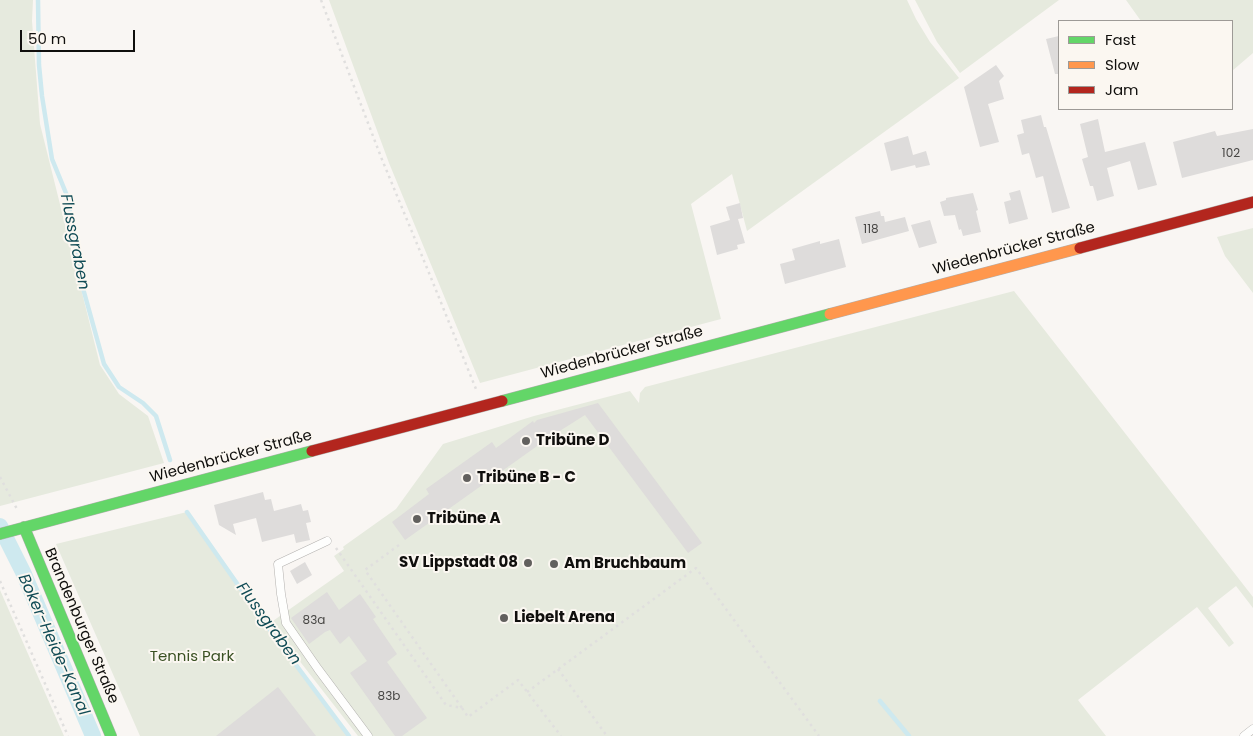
<!DOCTYPE html>
<html>
<head>
<meta charset="utf-8">
<style>
  body { margin:0 }
  #map { position:relative; width:1253px; height:736px; overflow:hidden; background:#f9f6f3; font-family:Poppins,sans-serif }
  canvas { display:block }
  .legend { position:absolute; left:1058px; top:20px; width:175px; height:90px; box-sizing:border-box; background:#fbf7f1; border:1px solid #9d9a96; margin:0; padding:6px 9px; list-style:none; font-size:15px; color:#100f0d }
  .legend li { display:flex; align-items:center; gap:10px; height:25px }
  .legend b { width:25px; border:1px solid #9d9a96 }
  .scale { position:absolute; left:20px; top:30px; width:115px; height:22px; box-sizing:border-box; border:2px solid #100f0d; border-top:0; padding-left:6px; font-size:15px; line-height:18px; white-space:nowrap; color:#100f0d; -webkit-text-stroke:4px #fbf7f1; paint-order:stroke }
</style>
</head>
<body>
<div id="map">
<canvas width="1253" height="736"></canvas>
<ul class="legend">
<li><b style="height:6px;background:#63d668"></b>Fast</li>
<li><b style="height:6px;background:#ff974d"></b>Slow</li>
<li><b style="height:6px;background:#b3261e"></b>Jam</li>
</ul>
<div class="scale">50 m</div>
</div>
<script>
const c = document.querySelector('canvas').getContext('2d');
c.lineJoin = 'round';
function paint(path, color) {
  c.fillStyle = color;
  c.fill(path, 'evenodd');
}
function poly(rows) {
  const path = new Path2D();
  for (const r of rows) {
    path.moveTo(r[0], r[1]);
    for (let i = 2; i < r.length; i += 2) path.lineTo(r[i], r[i + 1]);
  }
  return path;
}
function trace(path, color, width, dash) {
  c.strokeStyle = color;
  c.lineWidth = width;
  c.lineCap = dash ? 'butt' : 'round';
  c.setLineDash(dash || []);
  c.stroke(path);
}
function drawText(font, color, halo, rows, align = 'center') {
  c.font = font + ' Poppins,sans-serif';
  c.lineWidth = 4;
  c.setLineDash([]);
  c.textBaseline = 'middle';
  c.strokeStyle = halo;
  c.fillStyle = color;
  for (const [text, x, y, turn = 0] of rows) {
    c.save();
    c.translate(x, y);
    c.rotate((+turn || 0) * Math.PI / 180);
    c.textAlign = isNaN(turn) ? turn : align;
    if (halo) c.strokeText(text, 0, 0);
    c.fillText(text, 0, 0);
    c.restore();
  }
}
const green = poly([
  [0,0,33,0,32,21,40,124,100,365,119,394,148,416,164,463,0,506],
  [329,0,907,0,916,19,930,42,959,78,747,231,732,174,691,204,721,319,480,383,389,163],
  [915,0,1059,0,960,73,937,42],
  [1126,0,1253,0,1253,53,1232,71,1232,21,1141,21],
  [1253,228,1253,293,1225,256,1217,237],
  [1014,291,1253,597,1253,608,1236,586,1208,608,1234,643,1229,647,1197,607,1078,700,1106,736,358,736,270,623,344,571,334,556,344,549,343,547,344,546,396,509,443,444,534,416,630,391,639,403,640,393,645,387],
  [187,512,264,622,349,736,140,736,56,544],
  [0,590,64,736,0,736]
]);
const stream = poly([
  [38,0,39,65,42,96,52,159,68,198,79,274,104,364,119,387,143,403,156,416,170,460],
  [187,512,264,622,349,736],
  [880,701,909,736]
]);
const canal = poly([
  [0,526,23,572,93,736]
]);
const building = poly([
  [1059,36,1059,74,1055,74,1046,39],
  [996,65,1004,76,999,81,1004,99,988,104,999,142,980,147,964,87],
  [1041,115,1044,127,1046,127,1070,208,1052,213,1043,176,1036,178,1029,153,1022,155,1017,135,1024,133,1021,120],
  [1098,119,1105,152,1145,142,1157,185,1138,190,1130,161,1107,168,1114,196,1097,201,1093,186,1090,186,1082,159,1088,157,1080,124],
  [1253,129,1253,160,1182,178,1173,142,1215,131,1217,136],
  [908,136,913,155,926,151,930,165,916,168,915,165,891,171,884,143],
  [1020,190,1028,219,1009,224,1004,202,1011,200,1009,193],
  [973,193,978,210,976,211,981,232,963,236,961,229,959,230,955,215,944,216,940,202,946,200,946,198],
  [740,203,743,218,738,219,745,243,737,245,738,249,717,255,710,226,730,220,726,207],
  [880,211,881,216,884,216,885,222,905,217,909,231,862,244,855,217],
  [930,220,937,243,919,248,911,225],
  [839,239,846,267,785,284,780,264,795,260,792,249,820,241,820,244],
  [598,403,702,543,688,553,585,415,547,439,405,540,392,522,429,494,426,489,492,442,496,448,533,421,534,423,537,420],
  [263,492,265,500,271,499,274,511,301,504,303,511,308,510,311,522,306,523,310,540,296,543,294,534,262,542,256,518,233,524,236,535,219,525,214,505],
  [305,562,312,575,297,584,290,571],
  [327,592,339,610,360,594,376,617,373,619,397,654,387,662,427,718,402,736,395,736,350,673,367,661,349,636,340,644,330,630,325,632,309,644,291,618],
  [278,687,316,736,216,736]
]);
const path = poly([
  [321,0,381,157,427,268,476,389],
  [0,477,18,511],
  [399,545,365,570,462,708],
  [336,548,446,705,462,708,468,717,518,680,561,736],
  [0,581,68,736],
  [558,669,607,736],
  [527,692,696,568,819,736]
]);
const lane = poly([
  [327,541,278,564,281,594,286,623,318,669,368,736],
  [1244,736,1253,729]
]);
const fast = poly([
  [502,401,830,314],
  [24,527,111,736],
  [0,534,312,451]
]);
const slow = poly([
  [830,314,1080,248]
]);
const jam = poly([
  [1080,248,1253,202],
  [312,451,502,401]
]);
const markers = [
  [526,441,5,"#62605e"],
  [467,478,5,"#62605e"],
  [417,519,5,"#62605e"],
  [528,563,5,"#62605e"],
  [554,564,5,"#62605e"],
  [504,618,5,"#62605e"]
];
const numberNames = [
  ["102",1231,154],
  ["118",871,230],
  ["83a",314,621],
  ["83b",389,697]
];
const streetNames = [
  ["Wiedenbrücker Straße",1014,249,-15],
  ["Wiedenbrücker Straße",622,353,-15],
  ["Wiedenbrücker Straße",231,457,-15],
  ["Brandenburger Straße",81,626,67]
];
const poiNames = [
  ["Tribüne D",536,441],
  ["Tribüne B - C",477,478],
  ["Tribüne A",427,519],
  ["SV Lippstadt 08",518,563,"right"],
  ["Am Bruchbaum",564,564],
  ["Liebelt Arena",514,618]
];
const parkNames = [
  ["Tennis Park",192,657]
];
const waterNames = [
  ["Flussgraben",74,242,79],
  ["Flussgraben",268,624,54],
  ["Boker-Heide-Kanal",53,645,66]
];
paint(green, '#e6eade');
trace(stream, '#cee9ef', 4.5);
trace(canal, '#cee9ef', 16);
paint(building, '#dedcdb');
trace(lane, '#b2b0ae', 9);
trace(fast, '#b2b0ae', 12);
trace(slow, '#b2b0ae', 12);
trace(jam, '#b2b0ae', 12);
trace(path, '#e0dfde', 2.5, [2.5, 4]);
trace(lane, '#fefefd', 8);
trace(fast, '#63d668', 11);
trace(slow, '#ff974d', 11);
trace(jam, '#b3261e', 11);
for (const [x, y, r, color] of markers) {
  const dot = new Path2D();
  dot.arc(x, y, r, 0, 2 * Math.PI);
  c.fillStyle = color;
  c.fill(dot);
  trace(dot, '#fbf7f1', 2);
}
drawText('12px', '#474644', null, numberNames);
drawText('15px', '#100f0d', '#fbf7f1', streetNames);
drawText('bold 15px', '#100f0d', '#fbf7f1', poiNames, 'left');
drawText('15px', '#3a5123', '#fbf7f1', parkNames);
drawText('italic 16px', '#104b55', '#fbf7f1', waterNames);
</script>
</body>
</html>
